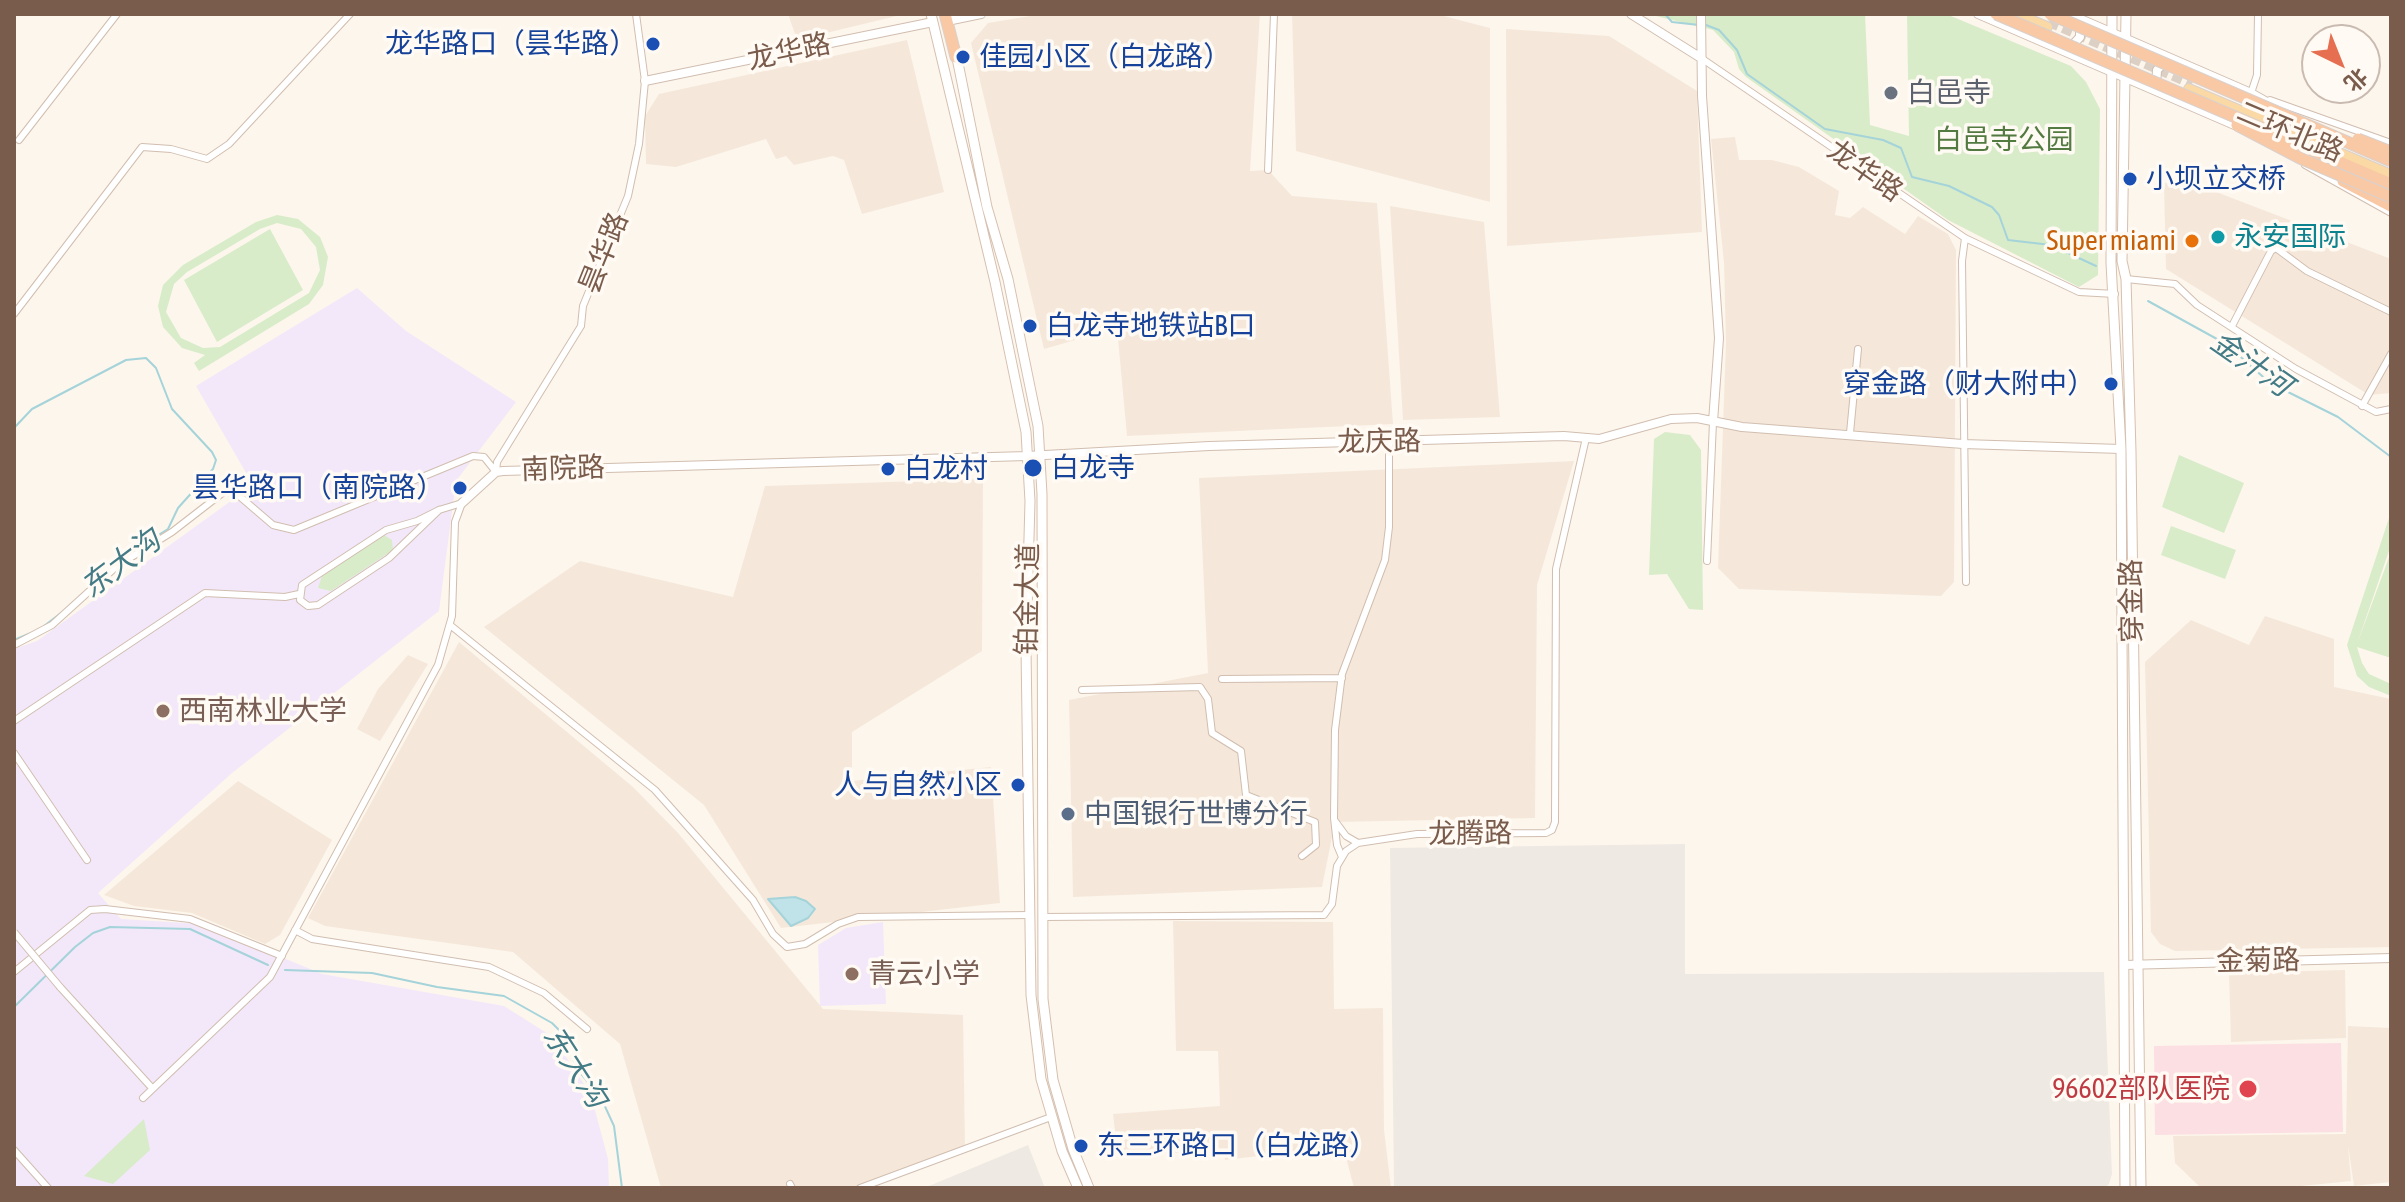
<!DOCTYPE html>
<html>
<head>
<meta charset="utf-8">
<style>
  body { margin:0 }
  #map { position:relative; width:2405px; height:1202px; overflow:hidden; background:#fdf6ec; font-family:"Asap Condensed","Noto Sans SC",sans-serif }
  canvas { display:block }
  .frame { position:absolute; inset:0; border:16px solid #7a5c4d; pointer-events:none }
  .north { position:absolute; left:2301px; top:24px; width:80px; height:80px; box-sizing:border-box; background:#fffaf3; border:2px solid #cabbb1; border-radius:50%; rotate:137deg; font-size:22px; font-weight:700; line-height:32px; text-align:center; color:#7a5c4d }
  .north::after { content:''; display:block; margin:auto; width:28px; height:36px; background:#e76f51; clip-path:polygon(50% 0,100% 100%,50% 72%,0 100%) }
</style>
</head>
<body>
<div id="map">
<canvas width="2405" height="1202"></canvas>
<div class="frame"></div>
<div class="north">北</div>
</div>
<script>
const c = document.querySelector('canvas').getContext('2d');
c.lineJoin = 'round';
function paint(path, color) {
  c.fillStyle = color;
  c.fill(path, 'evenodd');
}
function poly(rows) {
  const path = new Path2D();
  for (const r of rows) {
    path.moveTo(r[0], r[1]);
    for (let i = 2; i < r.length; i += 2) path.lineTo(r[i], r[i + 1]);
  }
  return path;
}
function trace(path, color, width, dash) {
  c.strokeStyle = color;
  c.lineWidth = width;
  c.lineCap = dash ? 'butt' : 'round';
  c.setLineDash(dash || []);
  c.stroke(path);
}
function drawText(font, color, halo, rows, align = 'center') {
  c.font = font + ' "Asap Condensed","Noto Sans SC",sans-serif';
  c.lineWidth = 7;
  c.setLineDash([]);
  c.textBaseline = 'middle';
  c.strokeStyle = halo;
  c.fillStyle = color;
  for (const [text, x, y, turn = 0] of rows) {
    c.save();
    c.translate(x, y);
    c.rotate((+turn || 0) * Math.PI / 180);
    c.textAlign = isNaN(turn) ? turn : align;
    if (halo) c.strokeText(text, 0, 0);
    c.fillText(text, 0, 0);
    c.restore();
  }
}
const residential = poly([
  [788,14,905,14,797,40],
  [1042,14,1260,14,1250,171,1268,170,1292,196,1377,203,1393,424,1127,436,1117,328,1044,349,971,43,988,23],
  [1292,14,1436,14,1490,28,1490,202,1296,151],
  [1506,29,1609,36,1697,91,1702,232,1507,246],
  [907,40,944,192,862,214,844,160,833,156,794,165,786,156,776,159,766,139,676,167,646,164,645,116,659,94],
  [1735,137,1739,160,1772,160,1799,167,1839,191,1835,215,1850,218,1863,207,1905,234,1918,216,1948,234,1956,250,1954,582,1941,596,1739,589,1718,568,1726,343,1724,262,1711,139],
  [2164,183,2198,185,2391,259,2391,393,2369,395,2166,269],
  [1390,206,1484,222,1500,417,1403,420],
  [1574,461,1537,585,1535,818,1335,822,1322,887,1073,897,1069,700,1208,673,1199,478],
  [983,479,982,651,852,732,852,781,991,767,1000,903,781,928,704,805,484,627,580,561,733,597,765,486],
  [2265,616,2334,639,2334,687,2391,699,2391,947,2175,951,2160,944,2151,932,2145,662,2191,620,2249,645],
  [459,642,633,787,678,833,823,1009,963,1015,965,1148,850,1188,661,1188,620,1044,513,952,325,926,308,918],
  [408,655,428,664,380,741,357,729,378,689],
  [238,781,332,840,280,935,265,944,192,913,134,906,104,895],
  [1173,921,1333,922,1334,1009,1383,1008,1384,1130,1391,1188,1354,1188,1343,1146,1225,1160,1224,1151,1118,1155,1113,1114,1220,1106,1218,1051,1176,1051],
  [2345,970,2346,1038,2231,1042,2229,973],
  [2348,1026,2391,1028,2391,1182,2354,1186,2348,1145,2351,1181,2282,1188,2201,1188,2175,1163,2173,1136,2346,1134]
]);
const industrial = poly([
  [1685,844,1685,974,2104,972,2112,1174,2109,1184,2105,1188,1394,1188,1390,848],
  [1028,1145,1045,1188,924,1188]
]);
const education = poly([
  [357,288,406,331,516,402,456,481,439,611,232,773,98,893,121,919,202,924,322,974,504,1006,553,1037,591,1095,608,1159,609,1188,14,1188,14,649,37,641,253,485,196,386],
  [883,922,886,1004,820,1006,818,945,846,928]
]);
const medical = poly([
  [2341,1043,2343,1132,2155,1135,2154,1046]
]);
const green = poly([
  [1648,14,1865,14,1870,125,1909,136,1907,14,1946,14,2071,66,2086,82,2100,109,2098,275,2079,287,1948,220,1746,77,1739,69,1734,52,1713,30],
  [277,215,298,219,320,237,328,257,323,285,309,304,199,371,194,363,205,355,182,348,163,327,158,306,163,285,183,265,256,222],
  [277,223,301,229,316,247,320,270,309,293,220,347,203,348,181,338,166,312,174,284,187,272,260,229],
  [270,229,303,290,217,342,184,280],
  [1665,432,1690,435,1701,450,1703,610,1689,609,1667,574,1649,575,1654,439],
  [2179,455,2244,483,2224,533,2162,507],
  [2391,512,2391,545,2357,644,2391,552,2391,658,2357,647,2362,663,2369,674,2391,684,2391,696,2369,687,2357,676,2347,645],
  [2171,526,2236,550,2225,579,2161,555],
  [384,535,392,540,393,550,331,591,318,588,322,576],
  [144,1119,150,1150,113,1184,84,1176]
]);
const water = poly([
  [795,897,806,901,815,909,808,918,791,926,768,899,795,897]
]);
const stream = poly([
  [1665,14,1672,22,1699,25],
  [1706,25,1719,30,1737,50,1747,74,1825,129,1883,140,1901,148,1912,177,1949,186,1992,207,1999,215,2008,240,2051,245,2096,266],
  [2148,301,2226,344,2270,383,2338,417,2391,457],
  [14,428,32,409,126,360,146,358,156,368,172,409,212,452,216,460,213,469,178,508,168,529,116,561,98,579],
  [44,626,61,613],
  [14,640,31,633],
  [285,970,372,973,437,987,504,996,552,1023,561,1032,578,1070,602,1100,614,1126,622,1188],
  [14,1007,75,947,93,933,110,927,190,929,268,965]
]);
const primaryTunnel = poly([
  [2049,22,2192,84]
]);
const minor = poly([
  [1701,58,1965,238,2079,292,2115,294],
  [2255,95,2251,93,2257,75,2258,14],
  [2270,100,2391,143],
  [19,140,117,14],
  [2305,165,2391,213],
  [1268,170,1274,14],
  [1965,238,1962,261,1966,582],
  [2126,279,2175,284,2197,305,2296,369,2376,412,2391,409],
  [14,314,142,147,171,149,207,159,229,144,350,14],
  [2232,326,2271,251,2276,248,2307,271,2391,312],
  [2362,406,2391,354],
  [1850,433,1858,349],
  [496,472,497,462,581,326,583,306,628,196,639,144,645,81,636,14],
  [439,510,389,558,318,605,308,606,300,600,302,585,386,530,417,521,439,510,462,503],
  [1707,561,1713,422],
  [450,625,655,790,753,900,773,934,787,947,805,944,838,924,858,917,1030,915],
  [14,645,52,625,117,566,172,532,225,491,238,495,273,525,294,530,473,456,484,457,496,472],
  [1222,679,1342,678],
  [1082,690,1200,687,1208,699,1212,733,1241,751,1246,795,1315,822,1316,845,1302,856],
  [14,721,205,593,285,597,299,594],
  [14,753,87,860],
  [1335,821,1346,836,1358,843],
  [1342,857,1337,845,1334,818,1335,730,1342,674,1385,560,1389,527,1389,443],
  [1042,917,1324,915,1332,904,1337,866,1346,851,1358,843,1417,834,1546,833,1552,830,1555,822,1556,569,1586,438],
  [295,930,312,939,489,967,544,993,587,1029],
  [14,972,90,910,105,909,190,919,282,956],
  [60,987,152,1088],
  [143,1098,270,977,438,665,452,616,455,522,462,503],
  [14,1150,48,1188],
  [790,1184,792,1188],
  [860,1188,1051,1117]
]);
const tertiary = poly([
  [1631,14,1701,58],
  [1701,14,1702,96,1719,338,1713,422],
  [1978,14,2239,127],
  [2069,14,2251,93,2274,106],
  [952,20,981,14],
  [2069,49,2080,37,2080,23],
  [645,81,933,22],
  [2156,87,2157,70,2166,61],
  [2290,120,2312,136],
  [462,503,496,472,503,471,1027,456,1209,446,1564,436,1599,439,1671,419,1697,418,1742,427,1963,444,2121,449],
  [2124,965,2391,958]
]);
const secondary = poly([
  [931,14,995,282,1026,432,1030,501,1026,649,1031,995,1041,1079,1062,1151,1078,1188],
  [2112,14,2111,263,2121,449,2125,1188],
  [2126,14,2122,261,2126,279,2131,452,2141,1188],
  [956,53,987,207,1008,279,1038,426,1042,494,1043,999,1053,1080,1073,1149,1089,1188]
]);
const primary = poly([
  [2016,14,2047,27],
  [2189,89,2391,175]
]);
const trunk = poly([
  [945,14,956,57],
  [2312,150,2391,184],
  [2343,181,2391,206]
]);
const minorBridge = poly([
  [14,932,60,987]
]);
const trunkBridge = poly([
  [1996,14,2312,150],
  [2050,14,2391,161],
  [2237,125,2300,158,2391,197],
  [2358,139,2391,152]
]);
const markers = [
  [653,44,8,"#1a4fb4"],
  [963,57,8,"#1a4fb4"],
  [1891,93,8,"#6b7280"],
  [2130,179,8,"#1a4fb4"],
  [2218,237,8,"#0f9aa8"],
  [2192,241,8,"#e8710a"],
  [1030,326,8,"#1a4fb4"],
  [2111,384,8,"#1a4fb4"],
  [1033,468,10,"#1a4fb4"],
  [888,469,8,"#1a4fb4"],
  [460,488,8,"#1a4fb4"],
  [163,711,8,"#8d6e63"],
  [1018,785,8,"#1a4fb4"],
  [1068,814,8,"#5c6f8a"],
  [852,974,8,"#8d6e63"],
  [2248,1089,10,"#e0444e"],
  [1081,1146,8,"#1a4fb4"]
];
const transitNames = [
  ["龙华路口（昙华路）",637,44,"right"],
  ["佳园小区（白龙路）",979,57],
  ["小坝立交桥",2146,179],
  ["白龙寺地铁站B口",1046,326],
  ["穿金路（财大附中）",2095,384,"right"],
  ["白龙寺",1051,468],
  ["白龙村",904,469],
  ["昙华路口（南院路）",444,488,"right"],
  ["人与自然小区",1002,785,"right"],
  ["东三环路口（白龙路）",1097,1146]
];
const streetNames = [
  ["龙华路",789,52,-12],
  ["二环北路",2290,132,23],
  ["龙华路",1865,171,35],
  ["昙华路",604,253,-68],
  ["龙庆路",1379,442,-1],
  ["南院路",563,469,-2],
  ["铂金大道",1028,599,-89],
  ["穿金路",2132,601,-91],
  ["龙腾路",1470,834,-1],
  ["金菊路",2258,961,-1]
];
const worshipNames = [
  ["白邑寺",1907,93]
];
const parkNames = [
  ["白邑寺公园",2004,140]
];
const cultureNames = [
  ["永安国际",2234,237]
];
const foodNames = [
  ["Super miami",2176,241]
];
const educationNames = [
  ["西南林业大学",179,711],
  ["青云小学",868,974]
];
const serviceNames = [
  ["中国银行世博分行",1084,814]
];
const healthNames = [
  ["96602部队医院",2230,1089]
];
const waterNames = [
  ["金汁河",2251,364,35],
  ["东大沟",121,564,-37],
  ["东大沟",575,1067,57]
];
paint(residential, '#f5e8da');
paint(industrial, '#efe9e4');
paint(education, '#f3e8fa');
paint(medical, '#fbdfe3');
paint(green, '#d8ecc9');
paint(water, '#bfe3e8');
trace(water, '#a5d3da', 2);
trace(stream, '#a5d3da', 2);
trace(primaryTunnel, '#dcd0c4', 10, [10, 5]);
trace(minor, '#d1beb0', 8);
trace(tertiary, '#d1beb0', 10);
trace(secondary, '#d6c0b0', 11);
trace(primary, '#dad1cd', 12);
trace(trunk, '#dad1cd', 13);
trace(minor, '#fff', 6);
trace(tertiary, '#fff', 8);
trace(secondary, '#fff', 9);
trace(primary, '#fbd9a5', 10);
trace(trunk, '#f9c8a4', 11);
trace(minorBridge, '#d1beb0', 8, []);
trace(trunkBridge, '#dad1cd', 13, []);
trace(minorBridge, '#fff', 6);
trace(trunkBridge, '#f9c8a4', 11);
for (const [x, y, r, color] of markers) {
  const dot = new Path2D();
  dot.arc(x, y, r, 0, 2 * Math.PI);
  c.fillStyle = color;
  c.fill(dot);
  trace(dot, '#fffaf3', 3);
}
drawText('28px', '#164399', '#fffaf3', transitNames, 'left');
drawText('28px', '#7a5c4d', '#fffaf3', streetNames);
drawText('28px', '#5b616d', '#fffaf3', worshipNames, 'left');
drawText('28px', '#537a41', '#fffaf3', parkNames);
drawText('28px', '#0d838f', '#fffaf3', cultureNames, 'left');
drawText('28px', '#c56008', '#fffaf3', foodNames, 'right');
drawText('28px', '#785e54', '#fffaf3', educationNames, 'left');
drawText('28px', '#4e5e75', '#fffaf3', serviceNames, 'left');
drawText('28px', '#be3a42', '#fffaf3', healthNames, 'right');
drawText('italic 30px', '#437c86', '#fffaf3', waterNames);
</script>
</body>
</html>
